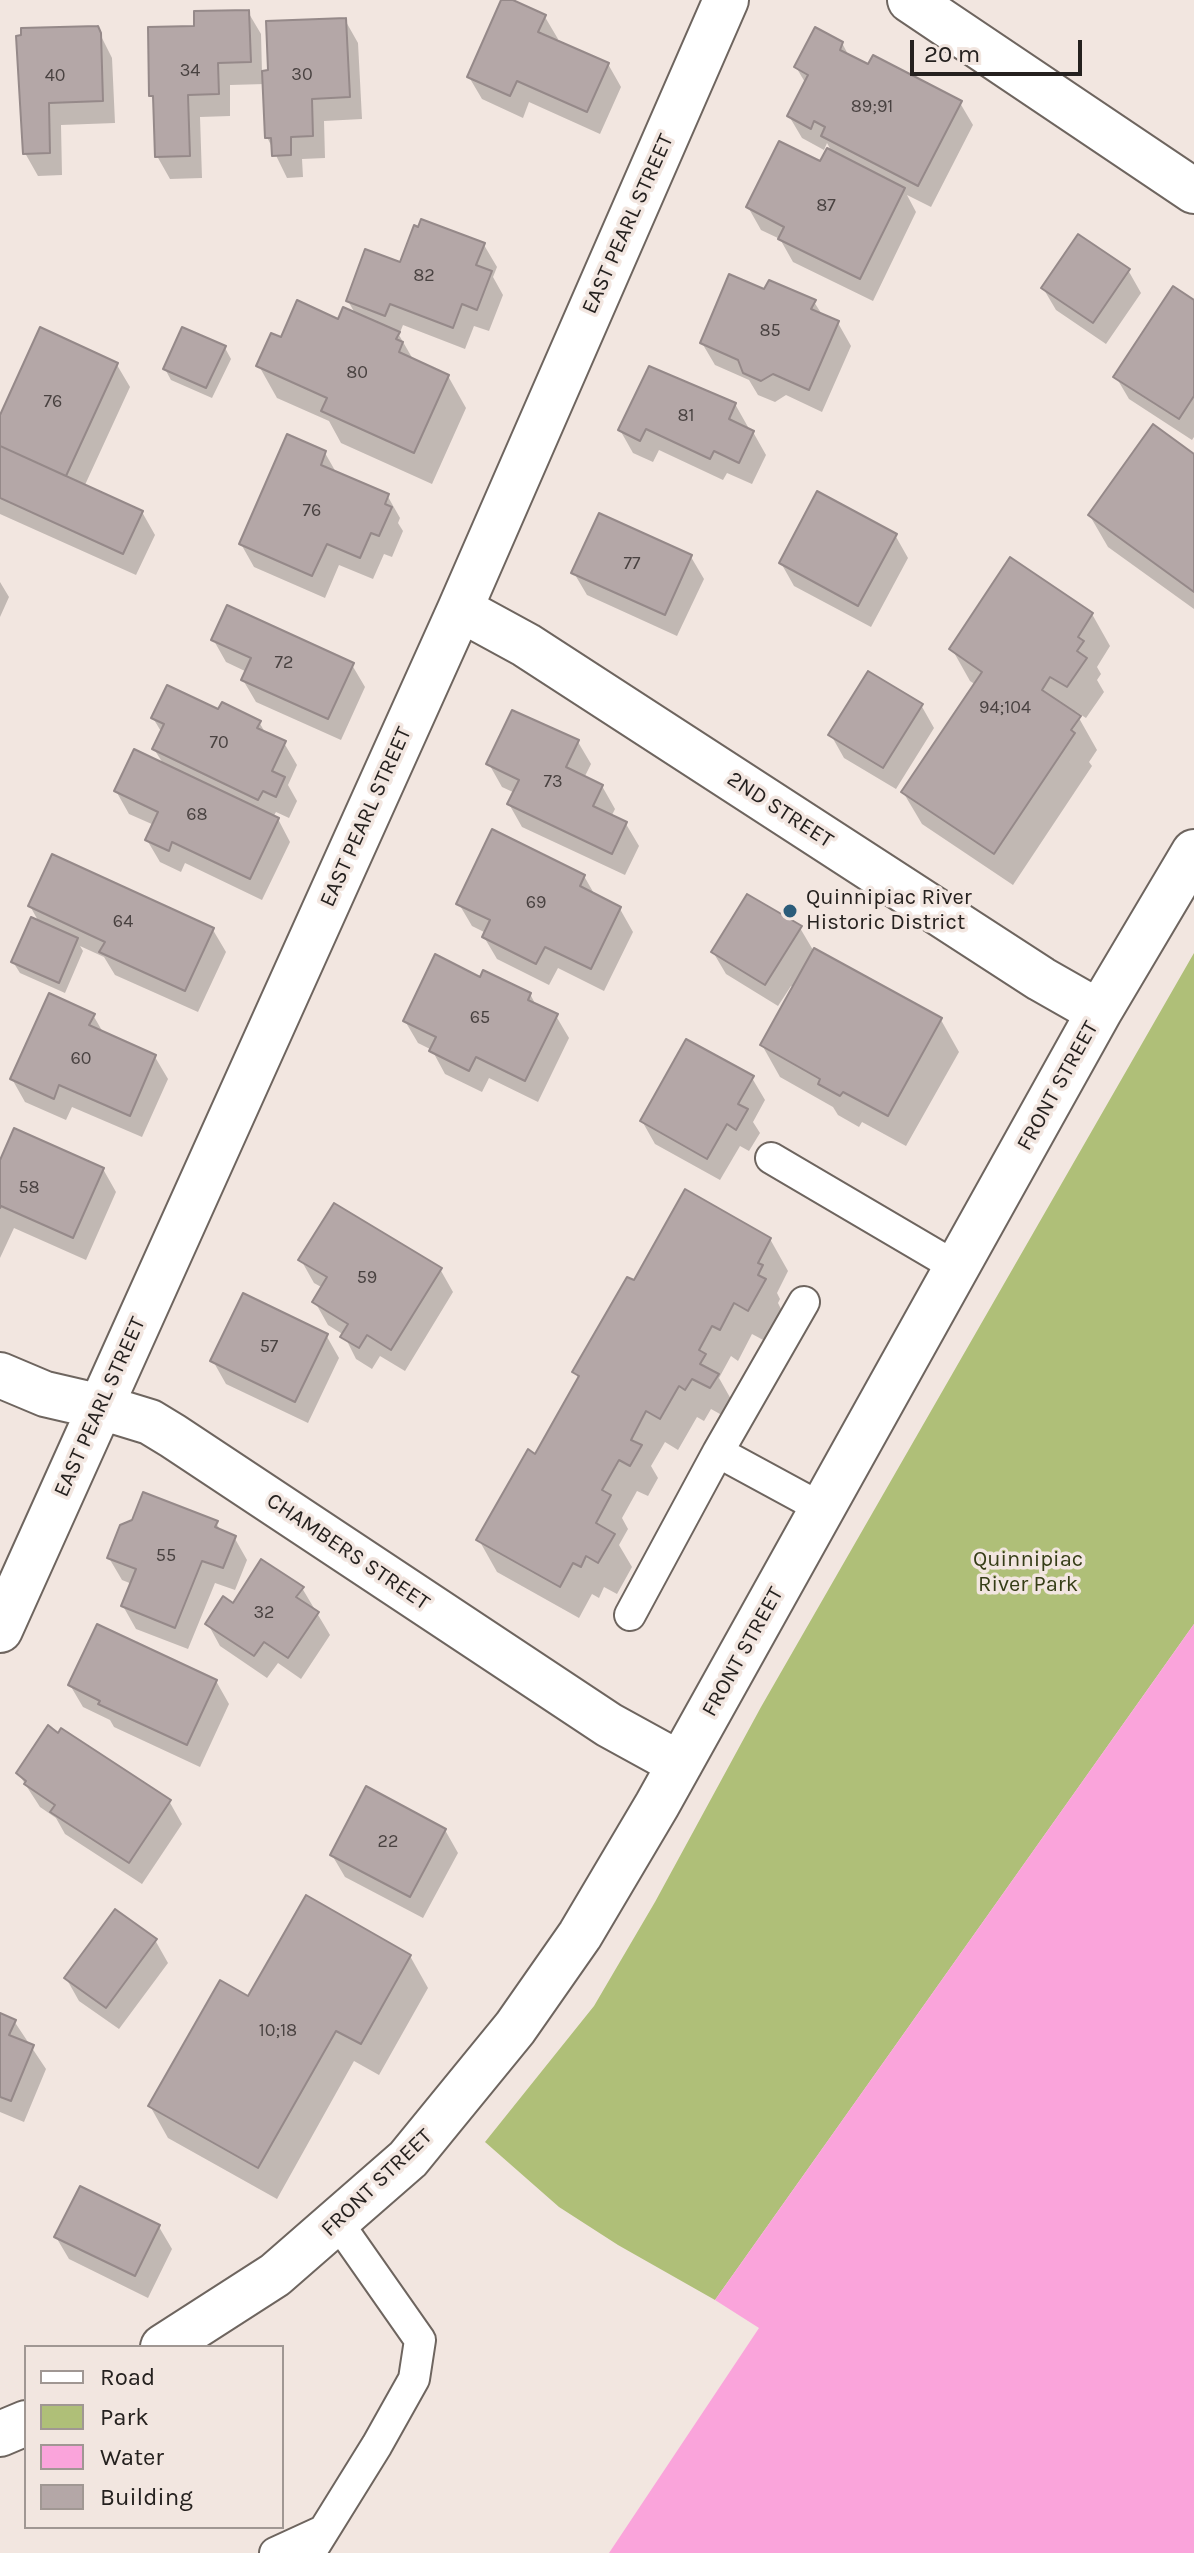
<!DOCTYPE html>
<html>
<head>
<meta charset="utf-8">
<style>
  body { margin:0 }
  #map { position:relative; width:1194px; height:2553px; overflow:hidden; background:#f2e6e0; font-family:Karla,sans-serif }
  canvas { display:block }
  .legend { position:absolute; left:24px; top:2345px; width:260px; height:184px; box-sizing:border-box; background:#f2e6e0; border:2px solid #a09793; margin:0; padding:10px 14px; list-style:none; font-size:24px; color:#25211f }
  .legend li { display:flex; align-items:center; gap:16px; height:40px }
  .legend b { width:40px; border:2px solid #a09793 }
  .scale { position:absolute; left:910px; top:40px; width:172px; height:36px; box-sizing:border-box; border:4px solid #25211f; border-top:0; padding-left:10px; font-size:24px; line-height:28px; white-space:nowrap; color:#25211f; -webkit-text-stroke:6px #f2e6e0; paint-order:stroke }
</style>
</head>
<body>
<div id="map">
<canvas width="1194" height="2553"></canvas>
<ul class="legend">
<li><b style="height:10px;background:#fff"></b>Road</li>
<li><b style="height:22px;background:#afbf78"></b>Park</li>
<li><b style="height:22px;background:#faa4db"></b>Water</li>
<li><b style="height:22px;background:#b4a7a7"></b>Building</li>
</ul>
<div class="scale">20 m</div>
</div>
<script>
const c = document.querySelector('canvas').getContext('2d');
c.lineJoin = 'round';
function paint(path, color) {
  c.fillStyle = color;
  c.fill(path, 'evenodd');
}
function poly(rows) {
  const path = new Path2D();
  for (const r of rows) {
    path.moveTo(r[0], r[1]);
    for (let i = 2; i < r.length; i += 2) path.lineTo(r[i], r[i + 1]);
  }
  return path;
}
function trace(path, color, width, dash) {
  c.strokeStyle = color;
  c.lineWidth = width;
  c.lineCap = dash ? 'butt' : 'round';
  c.setLineDash(dash || []);
  c.stroke(path);
}
function drawText(font, color, halo, rows, align = 'center') {
  c.font = font + ' Karla,sans-serif';
  c.lineWidth = 7;
  c.setLineDash([]);
  c.textBaseline = 'middle';
  c.strokeStyle = halo;
  c.fillStyle = color;
  for (const [text, x, y, turn = 0] of rows) {
    c.save();
    c.translate(x, y);
    c.rotate((+turn || 0) * Math.PI / 180);
    c.textAlign = isNaN(turn) ? turn : align;
    if (halo) c.strokeText(text, 0, 0);
    c.fillText(text, 0, 0);
    c.restore();
  }
}
const green = poly([
  [1194,953,1194,1624,715,2300,618,2245,559,2207,485,2142,594,2006,655,1902,761,1707]
]);
const water = poly([
  [1194,1624,1194,2553,609,2553,759,2328,715,2300]
]);
const shadow = poly([
  [503,0,545,17,558,39,556,42,608,64,621,87,600,134,529,102,523,118,482,99,469,77],
  [248,12,261,34,262,73,270,72,345,20,358,43,362,119,324,121,325,158,302,159,303,177,287,178,267,137,265,84,230,85,230,116,200,117,202,178,170,179,157,156,155,102,151,96,196,28],
  [97,28,112,58,115,123,61,125,62,175,38,176,25,153,19,37],
  [842,43,850,58,960,103,973,125,931,207,907,195,916,212,873,301,793,262,780,239,761,230,748,207,833,154,827,143,824,150,802,138,789,116,806,84,796,67],
  [484,245,497,267,493,277,503,295,489,331,474,326,465,349,403,325,399,335,414,361,448,376,466,408,432,484,341,443,329,421,277,398,259,366,283,339,356,315,348,301,401,264],
  [1128,270,1141,293,1106,344,1056,310,1043,288],
  [765,292,814,302,823,316,838,323,851,346,822,412,786,395,775,402,758,395,749,380,715,365,702,343],
  [1194,303,1194,437,1192,440,1129,399,1116,377],
  [225,348,231,359,212,398,171,380,165,369],
  [117,365,130,387,84,487,142,512,155,535,136,575,0,514,0,420],
  [735,404,748,427,746,429,753,432,766,455,752,484,727,473,723,480,659,450,653,462,633,453,620,430],
  [325,453,337,474,387,495,400,518,398,523,403,531,392,557,384,554,373,579,339,565,325,598,254,567,241,544],
  [1194,456,1194,609,1108,547,1090,516],
  [895,535,908,558,871,627,794,586,781,563],
  [691,557,704,579,677,636,587,595,574,573],
  [0,582,9,597,0,617],
  [1092,614,1110,646,1097,667,1101,674,1097,680,1104,692,1086,718,1075,711,1097,750,1089,762,1092,766,1013,885,922,824,903,792,976,685,970,681,952,649],
  [213,639,352,665,365,687,341,740,256,702,243,680,247,672,226,662],
  [921,705,934,728,896,789,844,758,831,735],
  [219,712,259,722,266,734,284,743,297,765,288,785,297,801,289,818,276,812,273,817,278,819,290,842,262,900,185,863,181,872,160,862,147,840,154,825,129,814,116,791,164,765,154,749,162,733,153,718],
  [578,742,591,764,584,778,602,786,615,809,611,817,626,824,639,846,625,875,522,827,509,804,515,793,502,787,489,764],
  [584,876,596,897,620,909,633,932,604,991,558,968,549,985,497,959,484,937,486,933,472,926,459,904],
  [30,906,213,930,226,952,198,1012,115,975,104,957,80,946,83,951,65,993,20,973,13,962,40,924],
  [800,928,813,950,941,1020,959,1052,906,1146,862,1122,859,1127,838,1115,833,1107,780,1077,762,1045,794,987,791,986,778,1006,726,974,713,952],
  [530,994,537,1007,556,1016,569,1038,538,1102,489,1078,482,1092,445,1074,432,1050,418,1043,405,1021],
  [93,1015,104,1034,155,1057,168,1079,142,1137,72,1107,66,1120,25,1102,12,1079],
  [752,1078,765,1100,753,1122,760,1133,749,1151,740,1146,720,1180,655,1144,642,1121],
  [0,1164,103,1169,116,1192,86,1260,14,1228,0,1258],
  [770,1239,788,1271,777,1293,780,1299,778,1303,783,1313,767,1342,752,1334,738,1361,731,1356,719,1378,736,1408,729,1419,711,1409,704,1421,697,1417,678,1450,665,1442,651,1466,658,1478,648,1496,637,1491,622,1518,628,1529,619,1545,632,1567,617,1594,604,1587,599,1598,592,1594,579,1618,497,1572,479,1540,536,1456,579,1380,575,1372,634,1282],
  [301,1260,440,1269,453,1292,405,1371,380,1356,372,1369,356,1359,344,1335,328,1325,315,1302,323,1288,314,1283],
  [326,1335,339,1358,308,1423,226,1384,213,1361],
  [216,1523,221,1531,234,1537,247,1560,235,1590,215,1583,188,1649,136,1629,123,1606,132,1584,122,1580,109,1558],
  [302,1588,330,1635,301,1679,278,1663,267,1678,220,1646,208,1624,233,1606],
  [216,1681,229,1704,200,1767,114,1727,110,1720,83,1707,70,1685],
  [18,1773,169,1801,182,1824,142,1884,65,1834,56,1818,40,1807],
  [445,1830,458,1853,423,1918,345,1877,332,1855],
  [155,1940,168,1963,119,2029,79,2001,66,1978],
  [410,1956,428,1988,379,2075,354,2061,277,2199,168,2138,150,2106,249,1998],
  [0,2015,14,2021,46,2069,24,2122,0,2112],
  [159,2227,172,2249,148,2298,69,2259,56,2237]
]);
const building = poly([
  [501,0,513,0,546,15,538,32,609,63,587,112,517,81,510,96,467,77,501,0],
  [249,10,251,62,218,63,219,94,188,95,190,156,155,157,153,96,149,96,148,27,194,26,194,11,249,10],
  [346,18,350,97,312,99,313,136,291,137,291,155,272,156,271,138,265,138,262,71,268,70,266,21,346,18],
  [98,26,101,33,103,101,49,103,50,153,23,154,16,36,21,35,21,28,98,26],
  [815,27,843,42,840,50,868,64,873,55,962,101,918,186,821,136,825,127,814,121,811,129,787,116,808,75,794,67,815,27],
  [779,141,820,161,827,148,905,188,860,279,778,239,784,227,746,207,779,141],
  [421,219,485,243,476,265,492,271,477,310,462,304,453,328,390,304,385,316,346,301,365,249,400,262,414,225,418,227,421,219],
  [1078,234,1130,269,1093,323,1041,288,1078,234],
  [729,274,764,289,769,280,816,300,811,309,839,321,809,390,773,374,761,381,743,373,738,360,700,343,729,274],
  [1173,286,1194,300,1194,396,1179,419,1113,377,1173,286],
  [297,300,338,319,343,307,400,332,396,339,403,342,399,352,449,375,414,453,321,411,327,398,256,366,271,333,281,337,297,300],
  [40,327,118,363,66,476,0,446,0,415,40,327],
  [182,327,226,346,206,388,163,369,182,327],
  [649,366,736,403,729,419,754,431,739,463,714,451,710,459,646,429,640,441,618,430,649,366],
  [1153,424,1194,454,1194,592,1088,515,1153,424],
  [287,434,326,451,321,465,389,494,385,504,392,507,379,536,371,533,360,558,327,544,312,576,239,544,287,434],
  [0,446,143,511,123,554,0,498,0,446],
  [817,491,897,534,858,606,779,563,817,491],
  [599,513,692,555,665,615,571,573,599,513],
  [1010,557,1093,613,1078,637,1084,641,1077,651,1087,658,1067,687,1050,677,1042,690,1081,716,1071,730,1075,733,994,854,901,792,982,672,949,649,1010,557],
  [227,605,354,663,328,719,241,680,251,658,211,640,227,605],
  [868,671,923,704,883,768,828,735,868,671],
  [167,685,218,709,222,702,261,721,257,728,286,741,272,771,285,777,276,797,263,791,258,800,152,749,164,724,151,718,167,685],
  [512,710,579,740,566,767,603,785,593,806,627,822,612,854,507,804,519,780,486,764,512,710],
  [134,749,279,818,250,879,172,842,169,851,145,840,158,812,114,791,134,749],
  [492,829,585,875,580,886,621,907,591,969,545,947,536,964,482,937,490,920,456,904,492,829],
  [52,854,214,928,185,991,99,952,105,942,28,906,52,854],
  [747,894,802,926,765,985,711,952,747,894],
  [31,917,78,938,59,983,11,962,31,917],
  [814,948,942,1018,888,1116,843,1092,840,1096,818,1084,820,1079,760,1045,814,948],
  [435,954,480,977,483,970,531,993,528,1000,558,1014,525,1081,476,1057,469,1071,429,1051,436,1037,403,1021,435,954],
  [49,993,95,1014,89,1025,156,1055,130,1116,59,1085,54,1099,10,1079,49,993],
  [686,1039,754,1076,738,1104,748,1109,736,1130,727,1124,707,1159,640,1121,686,1039],
  [14,1128,104,1168,73,1238,1,1206,0,1208,0,1160,14,1128],
  [685,1189,771,1238,758,1263,763,1265,758,1275,766,1279,748,1311,734,1303,720,1330,712,1326,699,1350,706,1354,700,1364,719,1374,710,1388,692,1379,685,1390,679,1386,660,1419,646,1411,631,1440,642,1445,630,1466,619,1460,602,1490,611,1495,596,1523,615,1534,598,1563,586,1556,581,1567,573,1563,560,1587,476,1540,528,1449,535,1454,579,1376,572,1372,627,1277,634,1280,685,1189],
  [334,1203,442,1268,391,1350,367,1335,359,1348,340,1337,348,1324,312,1302,327,1277,298,1260,334,1203],
  [243,1293,328,1334,295,1402,210,1361,243,1293],
  [143,1492,218,1521,215,1527,236,1536,223,1568,202,1561,175,1628,121,1606,136,1569,107,1558,120,1525,132,1520,143,1492],
  [261,1559,304,1587,296,1597,319,1612,288,1658,264,1642,254,1656,205,1624,223,1596,233,1603,261,1559],
  [97,1624,217,1680,187,1745,98,1704,100,1701,68,1685,97,1624],
  [48,1725,58,1733,61,1728,171,1800,129,1863,50,1812,55,1805,24,1784,26,1781,16,1773,48,1725],
  [366,1786,446,1829,410,1897,330,1855,366,1786],
  [306,1895,411,1955,361,2044,336,2031,258,2168,148,2106,220,1980,248,1996,306,1895],
  [115,1909,157,1939,106,2008,64,1978,115,1909],
  [0,2013,16,2020,9,2035,34,2045,11,2101,0,2097,0,2013],
  [80,2186,160,2225,135,2276,54,2237,80,2186]
]);
const lane = poly([
  [771,1158,958,1268],
  [718,1452,823,1509],
  [630,1615,718,1452,804,1302],
  [275,2553,323,2531],
  [310,2553,377,2445,414,2379,420,2340,338,2223]
]);
const street = poly([
  [910,0,1194,191],
  [460,609,526,645,1041,979,1099,1012],
  [0,1375,45,1394,101,1407,150,1422,173,1436,609,1725,680,1764],
  [0,1630,460,609,726,0],
  [163,2347,275,2275,408,2159,515,2028,580,1935,657,1805,1099,1012,1194,852],
  [0,2434,26,2423]
]);
const markers = [
  [790,911,8,"#2b5c7a"]
];
const numberNames = [
  ["34",190,71],
  ["30",302,75],
  ["40",55,76],
  ["89;91",872,107],
  ["87",826,206],
  ["82",424,276],
  ["85",770,331],
  ["80",357,373],
  ["76",53,402],
  ["81",686,416],
  ["76",312,511],
  ["77",632,564],
  ["72",284,663],
  ["94;104",1005,708],
  ["70",219,743],
  ["73",553,782],
  ["68",197,815],
  ["69",536,903],
  ["64",123,922],
  ["65",480,1018],
  ["60",81,1059],
  ["58",29,1188],
  ["59",367,1278],
  ["57",269,1347],
  ["55",166,1556],
  ["32",264,1613],
  ["22",388,1842],
  ["10;18",278,2031]
];
const streetNames = [
  ["EAST PEARL STREET",628,224,-66],
  ["2ND STREET",780,810,33],
  ["EAST PEARL STREET",366,817,-66],
  ["FRONT STREET",1058,1086,-61],
  ["EAST PEARL STREET",100,1407,-66],
  ["CHAMBERS STREET",348,1552,34],
  ["FRONT STREET",743,1652,-61],
  ["FRONT STREET",377,2183,-44]
];
const poiNames = [
  ["Quinnipiac River",806,898],
  ["Historic District",806,923]
];
const parkNames = [
  ["Quinnipiac",1028,1560],
  ["River Park",1028,1585]
];
paint(green, '#afbf78');
paint(water, '#faa4db');
paint(shadow, '#0003');
paint(building, '#b4a7a7');
trace(building, '#958989', 2);
trace(lane, '#6e655f', 34);
trace(street, '#6e655f', 48);
trace(lane, '#fff', 30);
trace(street, '#fff', 44);
for (const [x, y, r, color] of markers) {
  const dot = new Path2D();
  dot.arc(x, y, r, 0, 2 * Math.PI);
  c.fillStyle = color;
  c.fill(dot);
  trace(dot, '#f2e6e0', 3);
}
drawText('18px', '#494241', null, numberNames);
drawText('22px', '#25211f', '#f2e6e0', streetNames);
drawText('22px', '#25211f', '#f2e6e0', poiNames, 'left');
drawText('22px', '#353d16', '#f2e6e0', parkNames);
</script>
</body>
</html>
